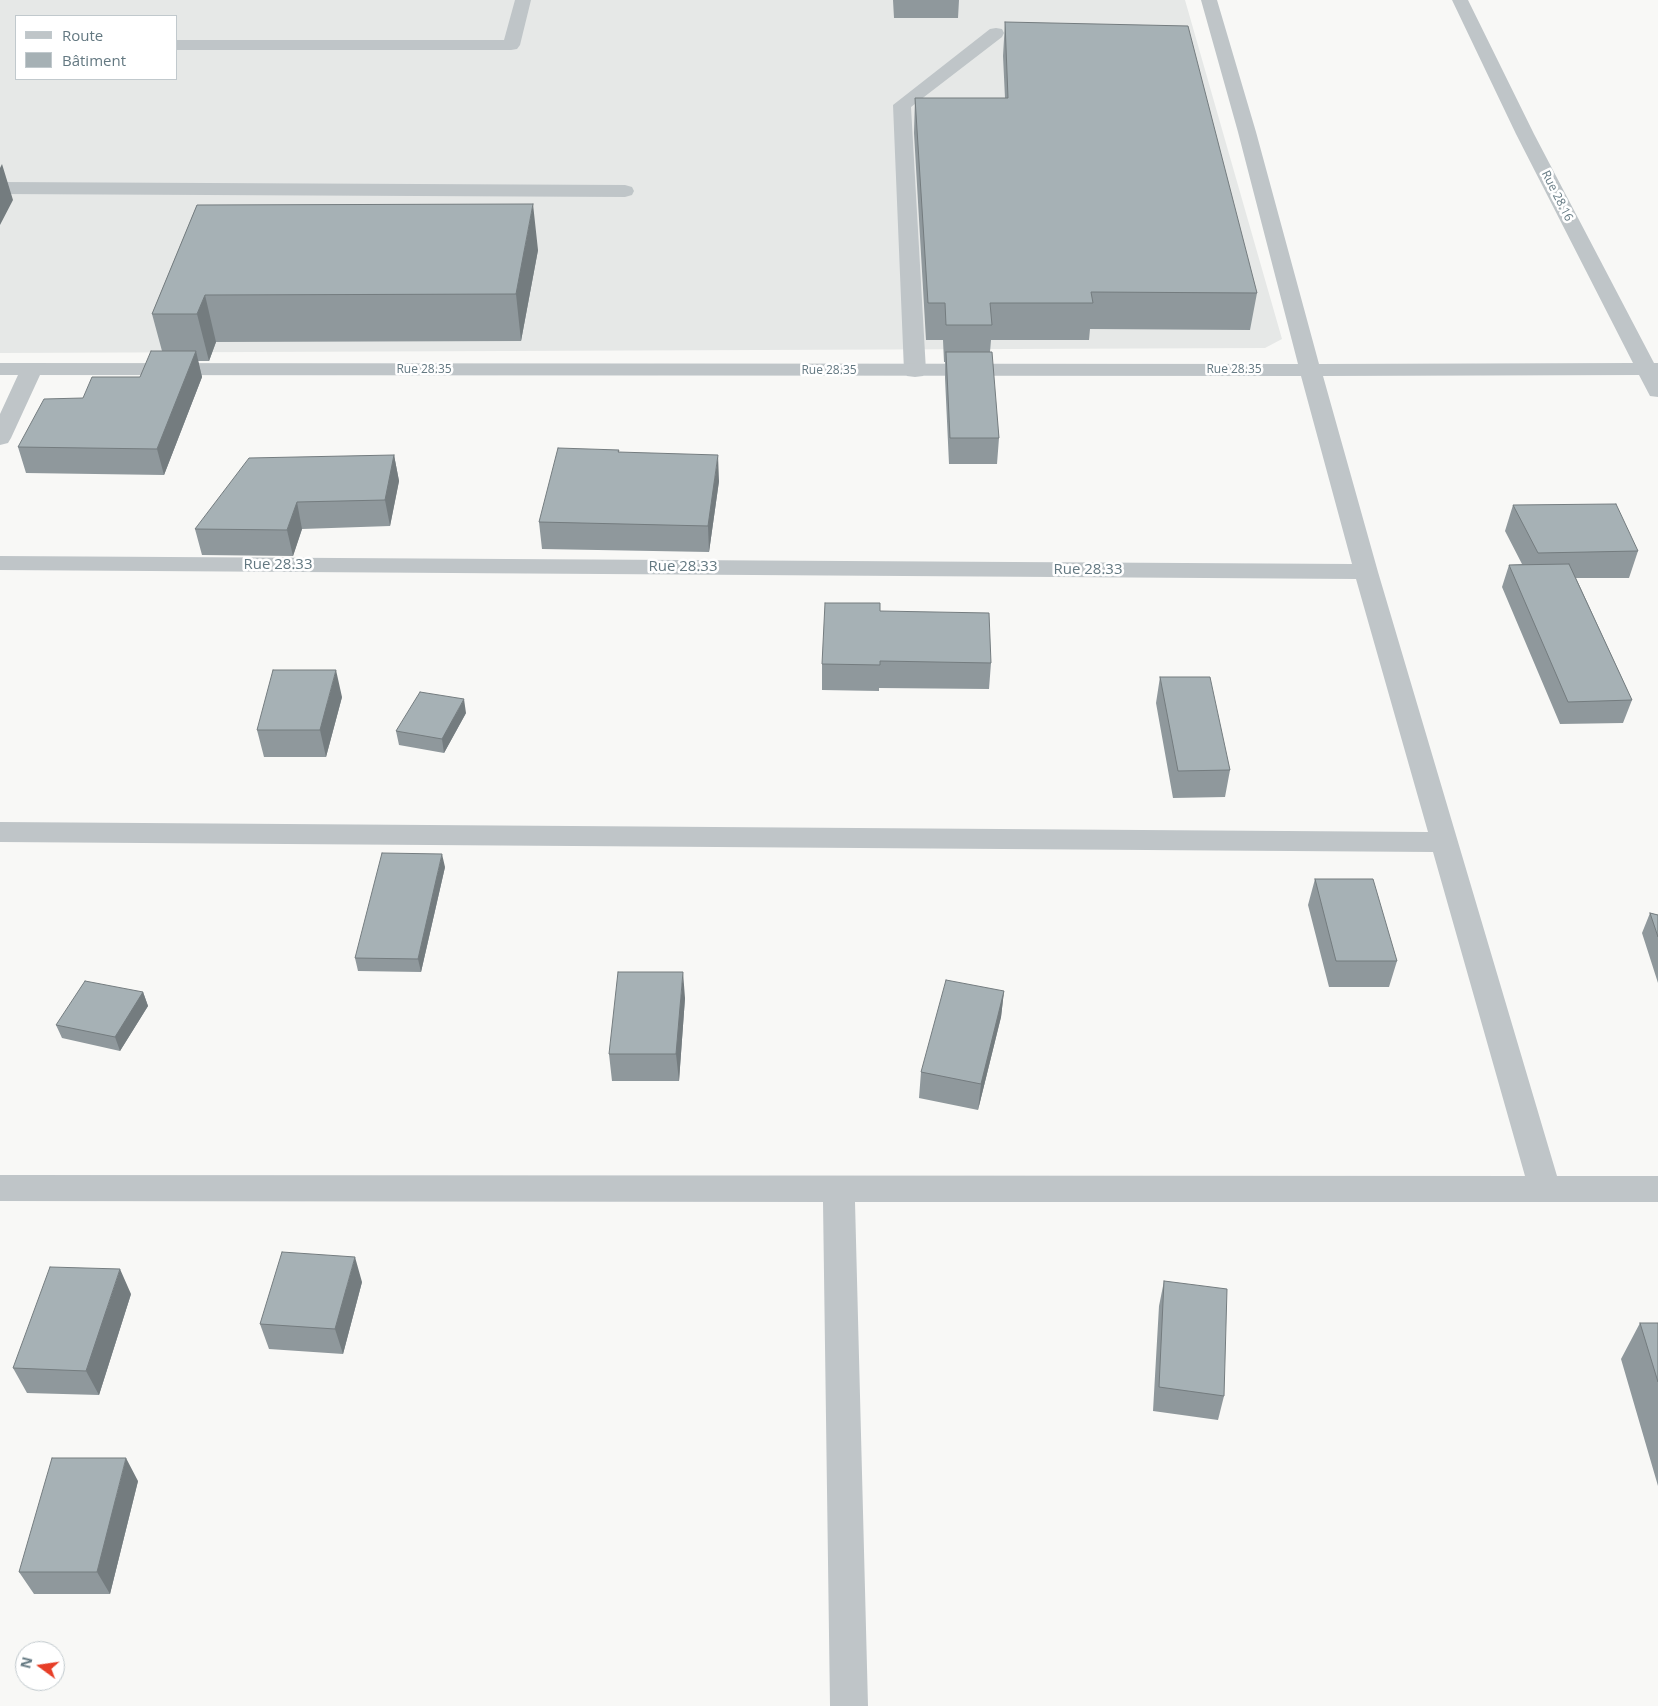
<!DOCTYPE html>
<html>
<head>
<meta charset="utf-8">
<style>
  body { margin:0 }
  #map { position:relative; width:1658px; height:1706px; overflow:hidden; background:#f8f8f6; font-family:"Open Sans",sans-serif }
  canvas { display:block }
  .legend { position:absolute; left:15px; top:15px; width:162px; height:65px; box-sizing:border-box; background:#fff; border:1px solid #c1c9cd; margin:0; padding:6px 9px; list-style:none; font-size:15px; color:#637881 }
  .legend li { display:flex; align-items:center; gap:10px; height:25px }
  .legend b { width:25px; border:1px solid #c1c9cd }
  .north { position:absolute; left:15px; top:1641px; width:50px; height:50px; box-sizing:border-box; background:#fff; border:1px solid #c1c9cd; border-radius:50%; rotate:284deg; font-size:14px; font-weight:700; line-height:20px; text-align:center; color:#637881 }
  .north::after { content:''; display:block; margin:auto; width:18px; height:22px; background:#e73e27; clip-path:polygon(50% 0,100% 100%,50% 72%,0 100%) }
</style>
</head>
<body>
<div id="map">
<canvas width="1658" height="1706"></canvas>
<ul class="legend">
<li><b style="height:6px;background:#bfc5c8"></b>Route</li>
<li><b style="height:14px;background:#a6b1b5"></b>Bâtiment</li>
</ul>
<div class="north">N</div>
</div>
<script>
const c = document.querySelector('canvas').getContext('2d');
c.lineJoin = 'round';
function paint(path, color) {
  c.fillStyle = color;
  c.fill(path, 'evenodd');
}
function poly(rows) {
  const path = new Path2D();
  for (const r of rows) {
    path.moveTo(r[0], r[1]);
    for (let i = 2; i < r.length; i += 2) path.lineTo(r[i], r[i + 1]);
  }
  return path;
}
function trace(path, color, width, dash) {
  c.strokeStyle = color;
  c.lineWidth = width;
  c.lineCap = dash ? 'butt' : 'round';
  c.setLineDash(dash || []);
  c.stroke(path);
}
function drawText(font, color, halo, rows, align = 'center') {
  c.font = font + ' "Open Sans",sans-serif';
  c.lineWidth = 5;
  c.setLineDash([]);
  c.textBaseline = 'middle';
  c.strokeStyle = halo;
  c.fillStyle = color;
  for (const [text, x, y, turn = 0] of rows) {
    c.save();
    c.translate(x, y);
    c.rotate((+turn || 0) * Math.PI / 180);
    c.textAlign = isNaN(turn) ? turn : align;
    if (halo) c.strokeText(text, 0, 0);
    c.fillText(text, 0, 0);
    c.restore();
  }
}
const built = poly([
  [0,0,1185,0,1282,339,1265,348,0,353],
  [16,16,176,16,176,79,16,79]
]);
const service = poly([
  [515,0,531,0,520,45,517,49,511,50,176,50,176,40,504,40,515,0],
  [996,28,1002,29,1004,33,1002,37,911,107,926,371,923,376,915,377,907,376,904,371,893,105,990,29,996,28],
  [0,182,625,185,632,187,634,191,632,195,625,197,0,194,0,182]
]);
const minor = poly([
  [1201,0,1217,0,1256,132,1319,364,1633,363,1516,134,1452,0,1468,0,1534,134,1654,363,1658,363,1658,397,1650,396,1639,375,1323,376,1378,572,1557,1176,1658,1176,1658,1202,855,1202,868,1706,830,1706,823,1202,0,1201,0,1175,1525,1176,1433,852,0,842,0,822,1428,832,1356,579,0,570,0,556,1352,564,1301,376,40,375,11,438,8,443,0,445,0,414,18,375,0,375,0,363,1298,364,1238,132,1201,0]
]);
const wall = poly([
  [893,0,959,0,958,18,894,18],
  [1005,22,1257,293,1250,330,1090,329,1089,340,991,340,990,352,999,438,997,464,949,464,945,378,945,362,944,362,943,340,926,340,914,133,915,98,1005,98,1003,56],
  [197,205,538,250,521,341,216,342,209,361,198,361,202,377,164,475,26,473,18,447,83,398,140,377,162,351,152,314],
  [619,450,619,452,719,481,709,552,542,549,539,522],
  [394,455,399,481,390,526,302,529,293,556,202,555,195,529],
  [1513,505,1638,551,1629,578,1576,578,1632,700,1623,723,1560,724,1502,587,1509,565,1522,564,1505,531],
  [880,611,991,663,989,689,879,688,879,691,822,690,822,664],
  [1160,677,1230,770,1225,797,1173,798,1156,703],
  [342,697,326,757,264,757,257,730],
  [466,713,444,753,399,745,396,731],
  [445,867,421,972,358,971,355,958],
  [1315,879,1397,961,1389,987,1329,987,1308,905],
  [1650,913,1658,915,1658,983,1642,933],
  [1004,991,1001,1017,978,1110,919,1098,921,1072],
  [143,992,148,1006,120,1051,62,1038,56,1025],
  [685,998,679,1081,612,1081,609,1054],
  [1164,1281,1224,1396,1218,1420,1153,1411,1159,1306],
  [362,1282,343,1354,269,1349,260,1324],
  [131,1294,99,1395,27,1393,13,1368],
  [1640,1323,1658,1323,1658,1486,1621,1359],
  [138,1481,110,1594,34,1594,19,1572]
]);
const shadedWall = poly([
  [2,164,13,200,0,225,0,168],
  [533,204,538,250,521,341,516,294],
  [205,295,216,342,209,361,197,314],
  [196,351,202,377,164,475,157,449],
  [394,455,399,481,390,526,385,500],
  [718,455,719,481,709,552,708,526],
  [297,502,302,529,293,556,287,530],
  [336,670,342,697,326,757,320,730],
  [464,699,466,713,444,753,442,739],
  [442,854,445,867,421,972,418,959],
  [683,972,685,998,679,1081,676,1054],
  [1004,991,1001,1017,978,1110,981,1084],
  [143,992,148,1006,120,1051,115,1037],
  [355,1257,362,1282,343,1354,335,1329],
  [120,1269,131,1294,99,1395,86,1371],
  [126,1458,138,1481,110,1594,97,1572]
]);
const building = poly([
  [1005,22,1188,26,1257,293,1091,292,1093,303,990,303,992,325,946,325,945,303,928,303,915,98,1008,98,1005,22],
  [533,204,516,294,205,295,197,314,152,314,197,205,533,204],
  [151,351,196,351,157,449,18,447,44,399,83,398,92,377,140,377,151,351],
  [946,352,992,352,999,438,950,438,946,352],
  [558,448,619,450,618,452,718,455,708,526,539,522,558,448],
  [394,455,385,500,297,502,287,530,195,529,249,458,394,455],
  [1616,504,1638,551,1538,553,1513,505,1616,504],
  [1569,564,1632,700,1568,702,1509,565,1569,564],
  [825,603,880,603,880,611,989,613,991,663,880,661,880,665,822,664,825,603],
  [273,670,336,670,320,730,257,730,273,670],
  [1160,677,1210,677,1230,770,1178,771,1160,677],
  [420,692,464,699,442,739,396,731,420,692],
  [382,853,442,854,418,959,355,958,382,853],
  [1315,879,1373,879,1397,961,1336,961,1315,879],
  [1650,913,1658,915,1658,937,1650,913],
  [618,972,683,972,676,1054,609,1054,618,972],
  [946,980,1004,991,981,1084,921,1072,946,980],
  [85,981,143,992,115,1037,56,1025,85,981],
  [282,1252,355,1257,335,1329,260,1324,282,1252],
  [50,1267,120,1269,86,1371,13,1368,50,1267],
  [1164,1281,1227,1289,1224,1396,1159,1387,1164,1281],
  [1640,1323,1658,1323,1658,1382,1640,1323],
  [52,1458,126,1458,97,1572,19,1572,52,1458]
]);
const farStreetnames = [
  ["Rue 28.16",1557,196,63],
  ["Rue 28.35",424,370],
  ["Rue 28.35",1234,370],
  ["Rue 28.35",829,371]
];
const streetNames = [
  ["Rue 28.33",278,565],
  ["Rue 28.33",683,567],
  ["Rue 28.33",1088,570]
];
paint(built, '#e6e8e7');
paint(service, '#bfc5c8');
paint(minor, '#bfc5c8');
paint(wall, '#8f989c');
paint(shadedWall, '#747c7f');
paint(building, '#a6b1b5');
trace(building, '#747c7f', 1);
drawText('12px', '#637881', '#fff', farStreetnames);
drawText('15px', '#637881', '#fff', streetNames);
</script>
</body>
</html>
